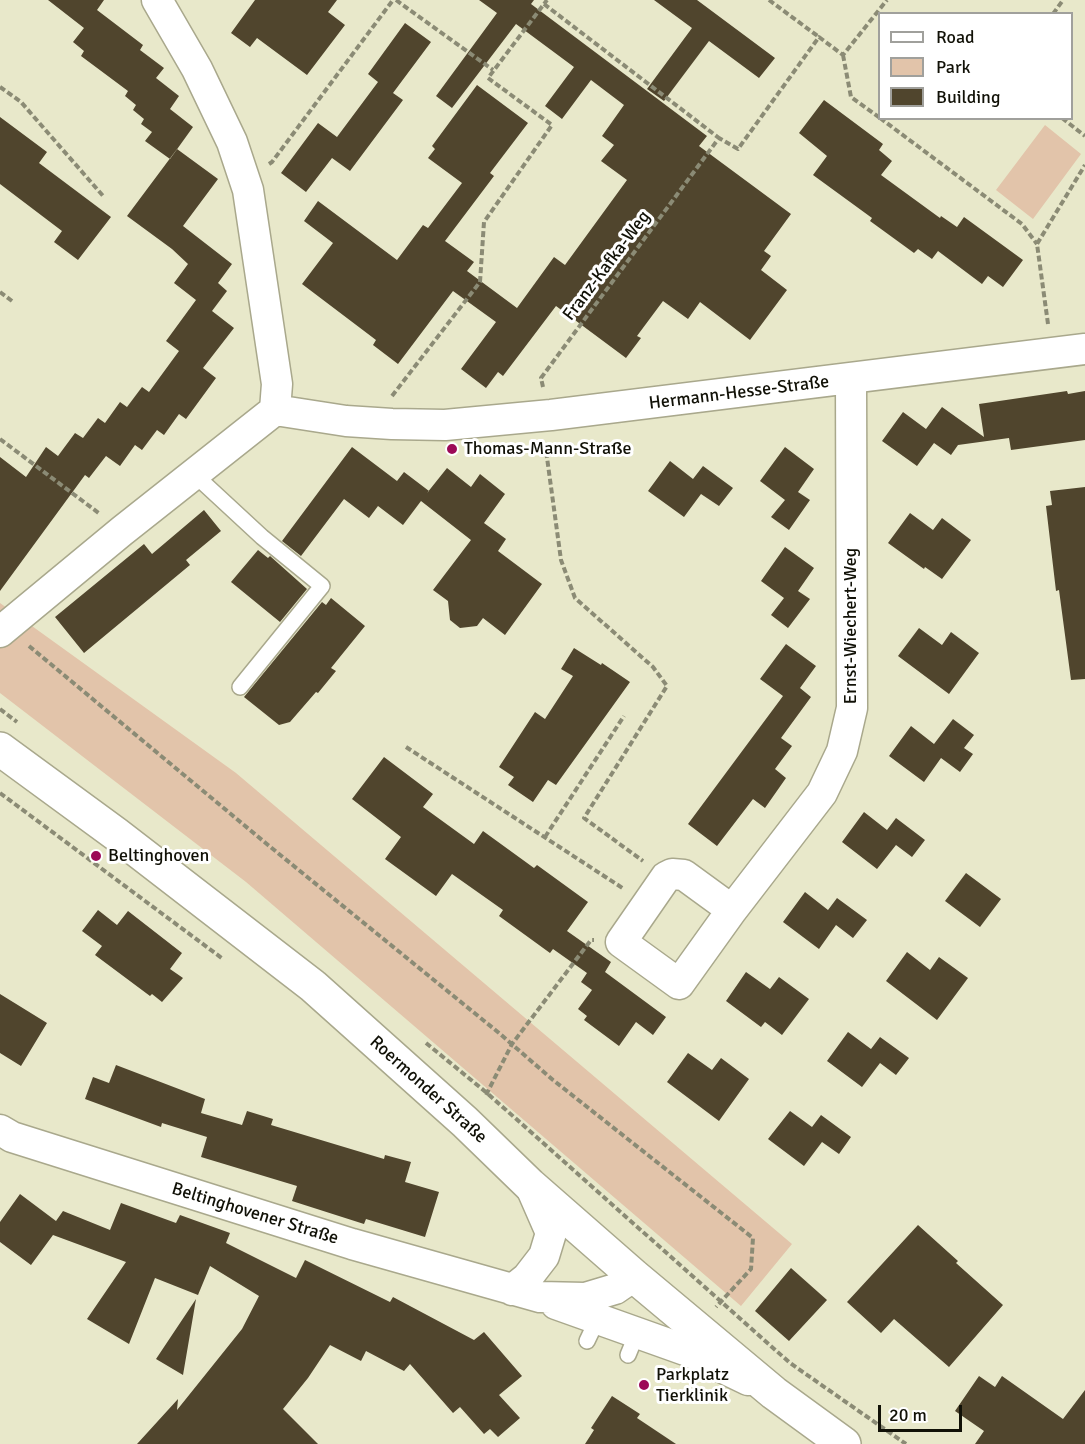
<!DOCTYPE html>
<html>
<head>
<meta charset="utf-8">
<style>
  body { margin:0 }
  #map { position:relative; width:1085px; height:1444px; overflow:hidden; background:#e8e8ca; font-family:Signika,sans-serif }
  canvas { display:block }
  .legend { position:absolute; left:878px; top:12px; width:195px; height:108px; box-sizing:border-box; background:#fff; border:2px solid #a0a09c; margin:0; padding:8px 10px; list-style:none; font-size:18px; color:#111107 }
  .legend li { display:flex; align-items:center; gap:12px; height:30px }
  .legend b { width:30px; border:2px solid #a0a09c }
  .scale { position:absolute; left:878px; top:1405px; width:84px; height:27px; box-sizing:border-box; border:3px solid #111107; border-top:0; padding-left:8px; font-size:18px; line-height:21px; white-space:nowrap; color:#111107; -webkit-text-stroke:4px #fff; paint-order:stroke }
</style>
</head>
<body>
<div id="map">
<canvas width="1085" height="1444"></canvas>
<ul class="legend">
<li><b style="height:8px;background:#fff"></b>Road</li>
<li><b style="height:16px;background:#e2c4aa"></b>Park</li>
<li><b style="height:16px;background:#50452d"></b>Building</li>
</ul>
<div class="scale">20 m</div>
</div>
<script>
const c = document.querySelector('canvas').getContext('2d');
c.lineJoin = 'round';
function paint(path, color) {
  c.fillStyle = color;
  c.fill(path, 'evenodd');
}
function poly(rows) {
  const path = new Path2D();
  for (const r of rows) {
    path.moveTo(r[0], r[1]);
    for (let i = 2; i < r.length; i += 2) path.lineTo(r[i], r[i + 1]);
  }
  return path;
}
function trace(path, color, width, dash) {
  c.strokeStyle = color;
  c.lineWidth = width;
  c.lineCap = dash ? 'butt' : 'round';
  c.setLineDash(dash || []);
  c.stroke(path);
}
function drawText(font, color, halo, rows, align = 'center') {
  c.font = font + ' Signika,sans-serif';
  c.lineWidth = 6;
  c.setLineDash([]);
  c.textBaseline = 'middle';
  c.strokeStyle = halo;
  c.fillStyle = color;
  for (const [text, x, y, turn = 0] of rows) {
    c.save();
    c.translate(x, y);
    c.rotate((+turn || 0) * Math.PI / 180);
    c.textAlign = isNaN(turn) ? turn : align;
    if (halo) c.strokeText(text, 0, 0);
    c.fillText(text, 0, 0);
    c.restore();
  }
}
const green = poly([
  [1045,125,1081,154,1033,219,996,190],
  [0,603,236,773,792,1244,741,1306,246,882,0,693]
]);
const building = poly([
  [48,0,104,0,97,10,143,45,140,50,164,68,156,78,179,96,170,109,193,127,170,159,145,141,152,132,141,124,144,119,133,110,136,105,125,96,128,91,81,56,84,51,73,42,84,28],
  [255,0,337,0,328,12,345,25,307,75,257,38,250,47,231,33],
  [479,0,534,0,531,4,707,136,699,146,791,214,764,251,771,256,761,270,787,290,750,340,700,302,688,319,663,301,637,336,641,338,626,358,556,306,503,376,498,372,486,388,461,369,496,322,453,291,398,364,373,345,376,340,302,284,333,243,304,221,318,201,397,260,423,225,428,228,462,183,428,158,435,149,432,146,477,85,528,123,490,173,494,176,445,241,474,262,467,271,517,308,554,257,565,265,627,180,601,161,614,145,602,136,624,105,591,80,562,119,545,106,574,67,516,24,452,108,436,96,497,13],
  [654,0,697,0,775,58,759,78,709,41,664,101,647,89,692,28],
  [405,23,431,42,393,93,403,100,350,171,332,158,306,192,281,173,318,123,337,137,378,82,368,74],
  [824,100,883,144,879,150,892,161,881,175,940,218,941,216,957,227,964,217,1023,260,1003,287,988,276,982,284,938,251,932,259,918,249,914,253,870,221,872,218,813,175,827,156,799,133],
  [0,117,47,152,39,163,111,217,78,260,54,242,62,231,0,184],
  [177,149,218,179,183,226,232,264,218,283,227,291,212,311,234,328,203,368,216,378,186,419,179,414,164,435,157,430,142,450,135,445,120,466,106,456,89,478,85,475,0,591,0,457,26,477,46,447,58,456,75,433,83,438,98,418,105,423,120,402,127,407,142,387,149,392,179,351,166,341,196,300,174,283,188,264,172,249,127,216],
  [1067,391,1068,394,1085,391,1085,440,1011,450,1009,438,958,445,951,455,934,443,917,466,882,441,903,412,926,429,942,407,984,437,979,404],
  [352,447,397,481,404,472,429,491,427,493,447,468,471,487,480,474,505,494,484,523,506,539,498,551,542,584,505,635,483,618,477,626,460,628,450,620,448,601,433,590,471,540,421,501,403,525,378,506,369,518,344,499,301,556,282,541],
  [785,447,814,469,798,492,810,500,789,530,771,517,785,500,760,481],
  [670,461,693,479,703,466,733,488,719,506,701,494,684,517,648,491],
  [1085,487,1085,679,1071,680,1059,590,1056,591,1046,506,1052,505,1050,491],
  [204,510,221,531,186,560,190,565,84,653,55,617,144,544,152,554],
  [910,513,933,530,942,518,971,540,942,579,925,567,924,569,888,543],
  [785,547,814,568,798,591,810,599,788,628,771,615,784,598,761,581],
  [258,550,268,558,270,556,307,589,280,622,231,582],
  [331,598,365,626,331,668,336,671,318,693,316,692,290,722,279,725,244,697,322,602,326,605],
  [919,628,942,645,951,632,979,653,949,694,898,656],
  [786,644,816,666,800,688,811,697,781,738,792,746,775,769,786,778,765,808,753,799,717,846,688,824,783,696,760,679],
  [574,648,601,665,602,663,630,682,556,785,548,780,533,802,508,785,514,777,499,767,535,712,545,719,573,676,561,669],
  [953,719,974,735,964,748,973,754,960,772,941,758,924,782,889,756,911,726,934,744],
  [384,757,433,794,423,807,474,844,483,831,534,868,537,865,588,902,567,931,611,962,605,972,666,1017,653,1035,636,1022,619,1046,584,1020,587,1016,578,1009,592,990,581,982,587,973,553,949,550,953,499,916,503,910,452,874,436,896,385,859,401,837,352,799],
  [864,812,887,830,896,818,925,840,912,857,896,845,877,869,842,842],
  [966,873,1001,899,980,927,945,901],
  [805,892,828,910,837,898,867,920,853,938,836,925,819,949,783,922],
  [98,910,117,925,128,911,182,953,170,969,183,978,162,1002,152,994,150,996,95,955,102,946,82,931],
  [907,952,930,970,939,957,968,978,937,1020,886,981],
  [746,972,770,989,779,977,809,999,782,1035,765,1022,761,1027,726,1001],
  [0,994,47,1023,21,1066,0,1053],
  [848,1032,871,1049,880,1037,909,1058,896,1075,880,1063,862,1087,827,1061],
  [688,1053,712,1070,721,1058,749,1079,719,1121,667,1082],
  [116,1065,205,1099,201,1113,242,1125,247,1111,273,1119,271,1125,384,1159,385,1155,411,1162,405,1182,439,1192,425,1237,366,1219,364,1224,292,1201,297,1186,201,1157,207,1137,162,1123,161,1127,85,1099,93,1077,109,1083],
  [790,1111,812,1127,821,1115,851,1137,839,1154,822,1142,804,1166,768,1139],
  [20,1194,56,1221,63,1211,110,1230,121,1203,176,1223,180,1215,230,1233,226,1243,296,1278,305,1260,390,1302,393,1297,474,1340,484,1332,522,1376,499,1395,520,1418,498,1437,490,1429,484,1434,460,1407,453,1413,410,1364,404,1371,366,1351,361,1361,330,1345,308,1378,283,1409,318,1444,137,1444,178,1399,177,1410,242,1329,259,1296,210,1266,198,1295,155,1278,129,1344,87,1319,126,1262,53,1235,31,1265,0,1242,0,1222],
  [918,1225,958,1261,956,1263,1003,1305,949,1367,894,1319,881,1333,847,1302],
  [791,1268,827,1300,789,1341,755,1311],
  [196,1299,183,1375,156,1359],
  [979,1376,995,1387,1002,1376,1063,1419,1085,1390,1085,1444,975,1444,984,1431,955,1411],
  [612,1396,640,1414,637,1418,676,1444,585,1444,594,1430,591,1428]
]);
const path = poly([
  [396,0,493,70],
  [769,0,819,37],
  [544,4,719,138],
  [1053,14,1063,0],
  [843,55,851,97,880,118],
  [0,87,21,102,104,197],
  [880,118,1022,224,1037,244],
  [1062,118,1085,136],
  [269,164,272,162,393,0],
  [0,292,12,301],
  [1048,324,1037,244,1085,165],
  [543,387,541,378,719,138,738,149,819,37,843,55,887,0],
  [392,396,480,282,484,222,552,125,488,78,547,0],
  [0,439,100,514],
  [545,443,561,560,575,598,653,667,667,686,584,818,643,861],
  [29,646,268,845,499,1033,553,1080,753,1238,751,1269,716,1307],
  [0,709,17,722],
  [406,747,624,889],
  [0,793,223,959],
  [545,837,624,716],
  [426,1043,487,1093,790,1363,906,1444],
  [486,1095,512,1044,591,940,594,940]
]);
const service = poly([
  [195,475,262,537,322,586,240,687],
  [587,1341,598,1318],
  [628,1355,637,1333]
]);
const minor = poly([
  [275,410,346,421,392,424,445,425,551,415,1085,349],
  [0,632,122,531,275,410,277,384,248,190,232,142,197,69,157,0],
  [732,910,684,875,672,874,666,877,621,942,679,984,732,910,822,793,842,751,852,708,851,379],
  [0,1130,12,1137,352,1244,540,1297,585,1298,615,1289,634,1276],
  [512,1290,527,1278,544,1256,551,1233,530,1185],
  [556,1304,688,1351,748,1380]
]);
const secondary = poly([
  [0,749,116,834,313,986,465,1122,530,1185,634,1276,774,1393,844,1444]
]);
const markers = [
  [452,449,6,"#9c0957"],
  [96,856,6,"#9c0957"],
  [644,1385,6,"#9c0957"]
];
const streetNames = [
  ["Franz-Kafka-Weg",607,266,-53],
  ["Hermann-Hesse-Straße",739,393,-7],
  ["Ernst-Wiechert-Weg",851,626,-90],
  ["Roermonder Straße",428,1090,42],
  ["Beltinghovener Straße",255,1214,17]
];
const poiNames = [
  ["Thomas-Mann-Straße",464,449],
  ["Beltinghoven",108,856],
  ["Parkplatz",656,1375],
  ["Tierklinik",656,1396]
];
paint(green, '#e2c4aa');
paint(building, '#50452d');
trace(service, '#a9a88c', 18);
trace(minor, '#a9a88c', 33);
trace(secondary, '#a9a88c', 36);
trace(path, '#8b8b75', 4, [6, 3]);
trace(service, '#fff', 15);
trace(minor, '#fff', 30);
trace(secondary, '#fff', 33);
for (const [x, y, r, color] of markers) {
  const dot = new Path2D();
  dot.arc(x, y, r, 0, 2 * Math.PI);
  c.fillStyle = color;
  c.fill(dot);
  trace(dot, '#fff', 2);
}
drawText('18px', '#111107', '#fff', streetNames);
drawText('18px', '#111107', '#fff', poiNames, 'left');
</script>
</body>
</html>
